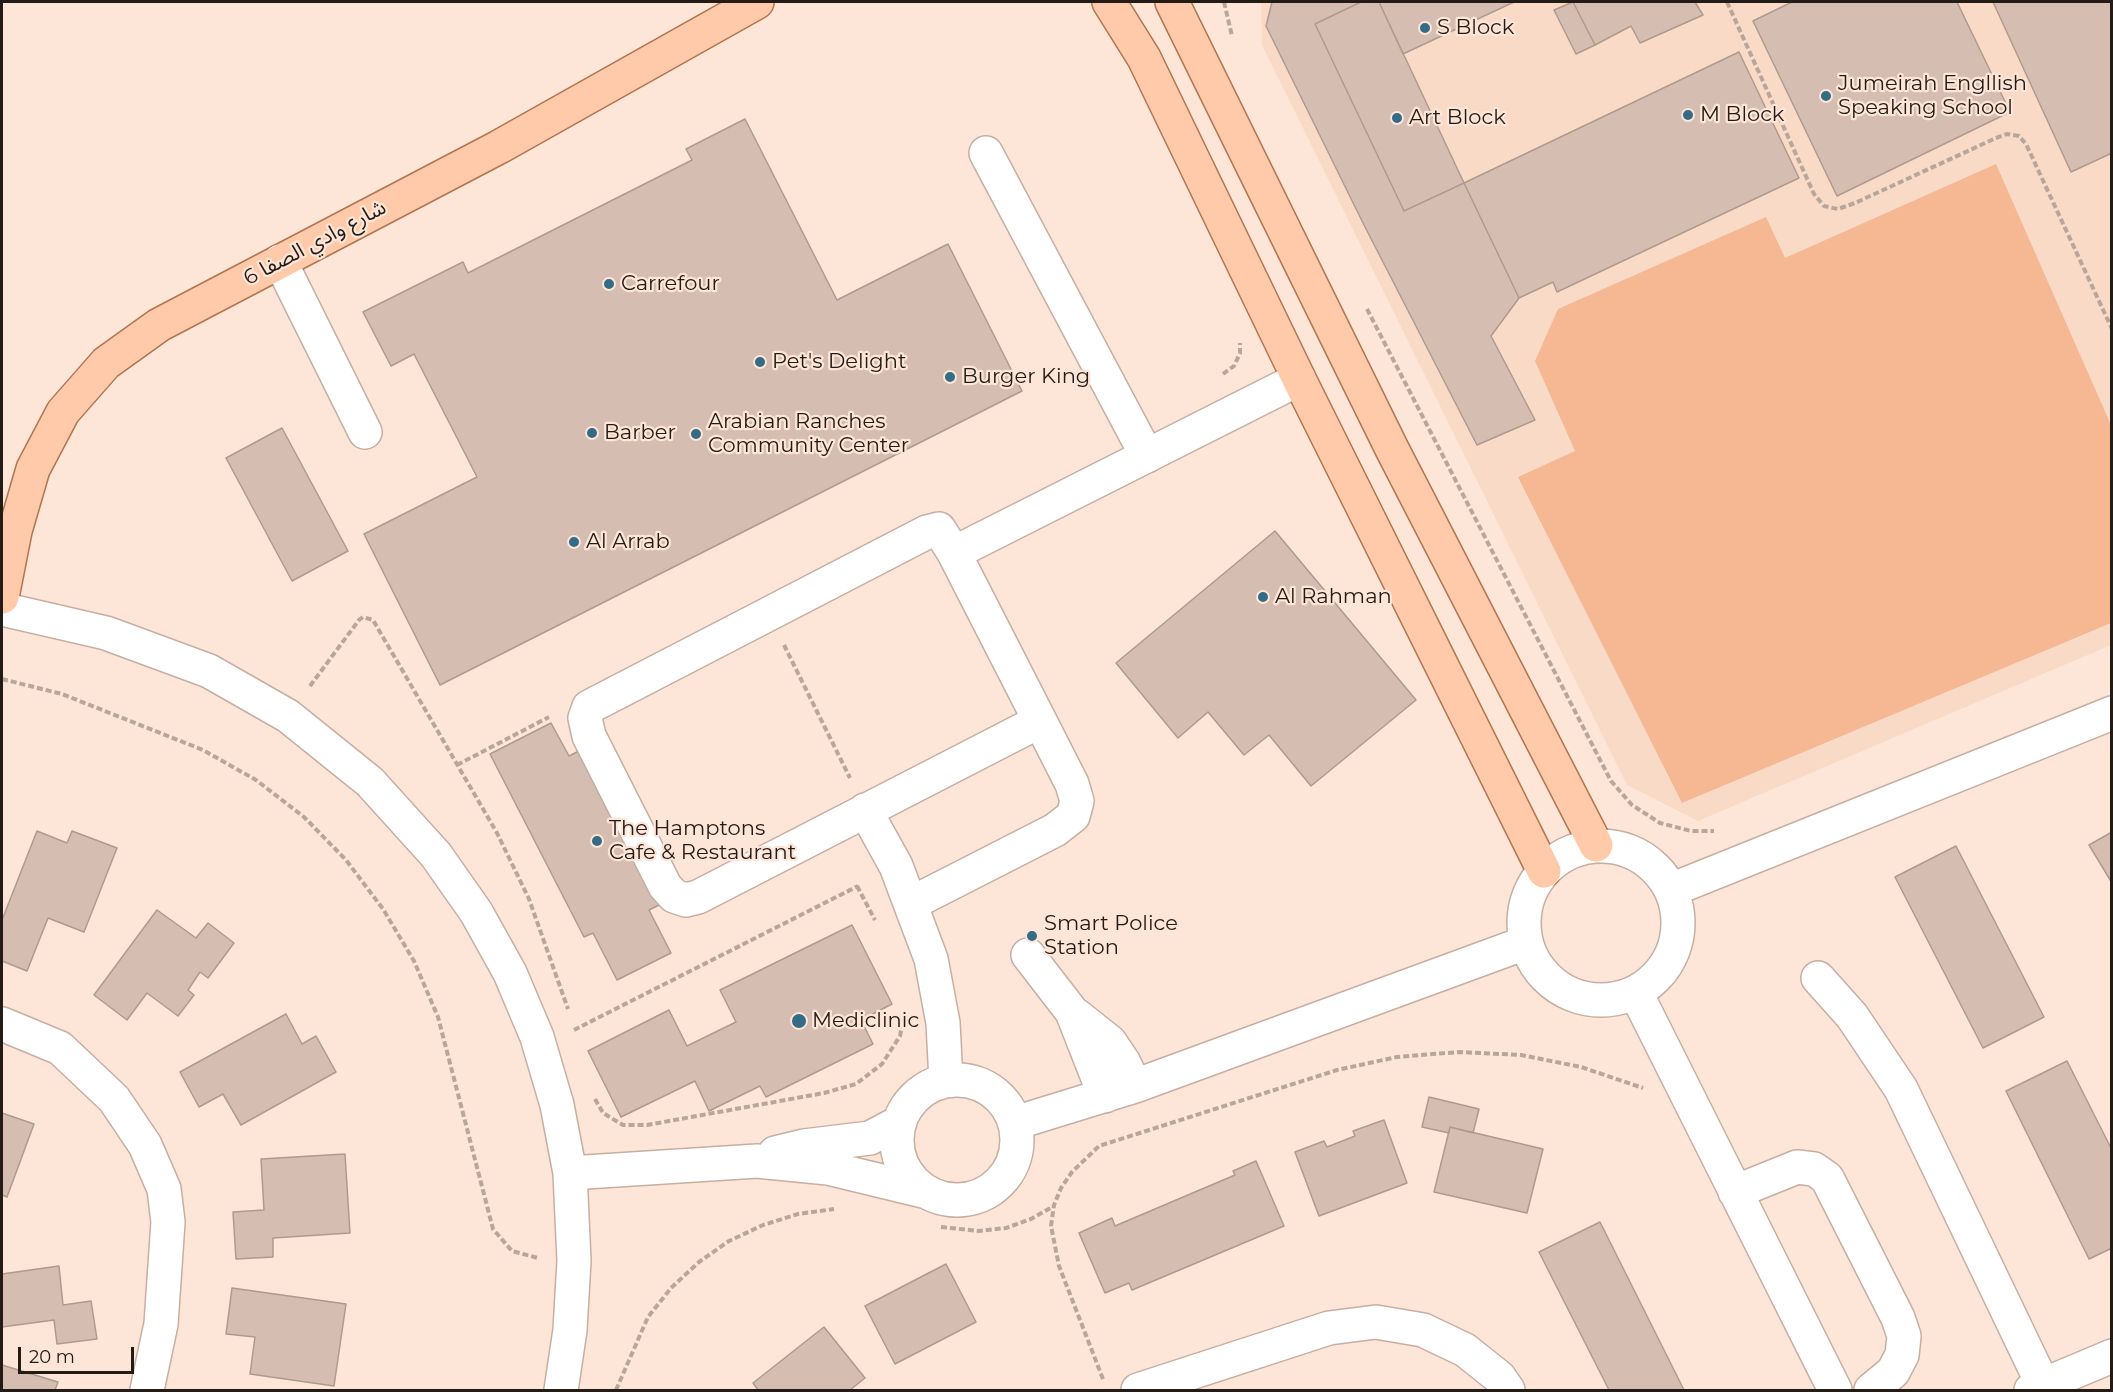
<!DOCTYPE html>
<html>
<head>
<meta charset="utf-8">
<style>
  body { margin:0 }
  #map { position:relative; width:2113px; height:1392px; overflow:hidden; background:#fde5d7; font-family:Montserrat,sans-serif }
  canvas { display:block }
  .frame { position:absolute; inset:0; border:3px solid #231b16; pointer-events:none }
  .scale { position:absolute; left:18px; top:1347px; width:116px; height:27px; box-sizing:border-box; border:3px solid #231b16; border-top:0; padding-left:8px; font-size:18px; line-height:21px; white-space:nowrap; color:#231b16; -webkit-text-stroke:4px #fde5d7; paint-order:stroke }
</style>
</head>
<body>
<div id="map">
<canvas width="2113" height="1392"></canvas>
<div class="frame"></div>
<div class="scale">20 m</div>
</div>
<script>
const c = document.querySelector('canvas').getContext('2d');
c.lineJoin = 'round';
function paint(path, color) {
  c.fillStyle = color;
  c.fill(path, 'evenodd');
}
function poly(rows) {
  const path = new Path2D();
  for (const r of rows) {
    if (r.length === 3) {
      path.moveTo(r[0] + r[2], r[1]);
      path.arc(r[0], r[1], r[2], 0, 2 * Math.PI);
      continue;
    }
    path.moveTo(r[0], r[1]);
    for (let i = 2; i < r.length; i += 2) path.lineTo(r[i], r[i + 1]);
  }
  return path;
}
function trace(path, color, width, dash) {
  c.strokeStyle = color;
  c.lineWidth = width;
  c.lineCap = dash ? 'butt' : 'round';
  c.setLineDash(dash || []);
  c.stroke(path);
}
function drawText(font, color, halo, rows, align = 'center') {
  c.font = font + ' Montserrat,"Noto Sans Arabic",sans-serif';
  c.lineWidth = 4.5;
  c.setLineDash([]);
  c.textBaseline = 'middle';
  c.strokeStyle = halo;
  c.fillStyle = color;
  for (const [text, x, y, turn = 0] of rows) {
    c.save();
    c.translate(x, y);
    c.rotate((+turn || 0) * Math.PI / 180);
    c.textAlign = isNaN(turn) ? turn : align;
    if (halo) c.strokeText(text, 0, 0);
    c.fillText(text, 0, 0);
    c.restore();
  }
}
const built = poly([
  [1261,2,2111,2,2111,645,1698,821,1627,785,1262,45]
]);
const green = poly([
  [1996,164,2111,425,2111,623,1682,803,1518,477,1575,451,1535,361,1558,309,1766,217,1785,258]
]);
const building = poly([
  [1272,2,1361,2,1315,24,1404,211,1464,183,1519,298,1491,336,1535,420,1477,445,1364,225,1266,26,1272,2],
  [1361,2,1379,2,1464,183,1404,211,1315,24,1361,2],
  [1379,2,1514,2,1403,54,1379,2],
  [1573,2,1595,45,1576,54,1554,10,1573,2],
  [1573,2,1695,2,1703,15,1640,43,1631,26,1595,45,1573,2],
  [1792,2,1957,2,2010,112,1837,196,1753,21,1792,2],
  [1993,2,2112,2,2112,153,2071,172,1993,2],
  [1739,52,1799,178,1557,292,1553,282,1519,298,1464,183,1739,52],
  [745,119,837,300,948,244,1022,391,440,685,364,534,477,477,414,354,391,366,363,312,463,262,468,273,692,160,686,149,745,119],
  [282,428,348,551,292,581,226,458,282,428],
  [1275,531,1416,700,1311,786,1269,735,1244,755,1208,712,1178,738,1116,663,1275,531],
  [551,723,569,756,579,751,659,905,649,910,671,953,617,980,593,933,584,937,490,754,551,723],
  [37,831,67,843,72,831,117,848,84,932,48,918,27,971,2,961,2,920,37,831],
  [2112,832,2112,883,2089,845,2112,832],
  [1956,846,2044,1017,1983,1048,1895,877,1956,846],
  [157,910,196,938,208,923,234,943,208,978,200,972,188,990,194,995,178,1016,147,993,127,1020,94,995,157,910],
  [852,925,892,1004,861,1020,873,1044,766,1097,760,1086,709,1111,695,1081,621,1117,588,1051,669,1010,687,1046,736,1022,720,990,852,925],
  [286,1014,302,1044,316,1036,336,1072,241,1125,223,1094,199,1107,180,1072,286,1014],
  [2067,1061,2112,1150,2112,1248,2089,1259,2006,1091,2067,1061],
  [1429,1097,1479,1109,1473,1133,1450,1127,1449,1133,1422,1127,1429,1097],
  [2,1113,34,1124,7,1197,2,1195,2,1113],
  [1384,1120,1407,1183,1319,1216,1295,1152,1324,1141,1327,1147,1355,1136,1353,1131,1384,1120],
  [1450,1127,1543,1149,1527,1213,1434,1192,1450,1127],
  [345,1154,350,1233,273,1238,273,1257,236,1259,233,1212,264,1210,261,1159,345,1154],
  [1256,1161,1284,1226,1132,1290,1129,1283,1105,1293,1079,1233,1112,1218,1115,1226,1235,1175,1233,1171,1256,1161],
  [1600,1222,1684,1390,1609,1390,1539,1252,1600,1222],
  [946,1264,976,1322,895,1364,865,1306,946,1264],
  [59,1266,63,1305,91,1301,97,1339,57,1344,54,1320,2,1327,2,1274,59,1266],
  [232,1288,346,1304,334,1386,250,1374,255,1337,226,1334,232,1288],
  [824,1327,865,1378,850,1390,758,1390,753,1383,824,1327],
  [2,1365,58,1382,55,1390,2,1390,2,1365]
]);
const path = poly([
  [1224,2,1232,36],
  [1727,2,1814,194,1824,206,1838,209,1855,203,1996,138,2007,134,2019,136,2026,144,2112,329],
  [1367,309,1611,781,1632,805,1660,823,1691,831,1714,831],
  [1223,374,1234,366,1240,353,1240,343],
  [784,645,850,778],
  [2,679,62,694,203,750,256,780,304,817,346,860,383,909,414,961,438,1017,493,1229,512,1251,538,1258],
  [310,686,359,620,363,617,373,620,497,833,529,899,568,1009],
  [457,765,549,717],
  [857,886,875,920],
  [574,1030,858,886],
  [595,1099,603,1113,623,1125,647,1125,824,1093,856,1084,882,1064,900,1036,903,1020],
  [941,1227,979,1231,1006,1228,1031,1219,1054,1206],
  [1103,1379,1059,1266,1051,1226,1054,1205,1061,1188,1072,1172,1099,1146,1337,1070,1397,1057,1459,1052,1521,1055,1581,1067,1643,1088],
  [616,1390,648,1317,671,1288,699,1262,729,1241,763,1225,798,1214,834,1209]
]);
const minor = poly([
  [986,153,1147,456],
  [280,261,365,432],
  [954,553,1299,379],
  [2,609,106,633,209,671,288,716,370,782,436,855,476,912,510,973,537,1037,557,1105,570,1173,574,1261,570,1330,561,1390],
  [865,810,896,866,931,959,943,1023,946,1081],
  [1601,923,77],
  [1671,890,2112,713],
  [912,903,1055,830,1073,816,1077,801,1072,784,1040,721,954,553,939,529,927,532,589,707,585,718,589,736,665,886,674,896,686,900,698,897,1040,721],
  [1028,955,1072,1012,1105,1096],
  [1818,978,1852,1016,1901,1089,2043,1385],
  [1636,993,1835,1390],
  [1076,1015,1110,1042,1124,1063,1135,1086],
  [2,1024,60,1048,114,1099,145,1145,164,1189,168,1222,161,1324,147,1390],
  [957,1140,60],
  [1015,1123,1135,1086,1525,943],
  [775,1153,804,1146,870,1138,900,1122],
  [570,1173,757,1161,828,1168,927,1192],
  [1735,1192,1797,1167,1814,1169,1827,1178,1898,1318,1904,1336,1902,1355,1893,1372,1871,1390],
  [1138,1390,1329,1328,1376,1322,1423,1330,1465,1350,1499,1377,1508,1390],
  [2031,1390,2112,1356]
]);
const major = poly([
  [1109,2,1144,58,1299,379,1544,871],
  [1172,2,1392,449,1596,845],
  [2,597,15,531,33,469,63,412,106,363,159,325,499,147,757,2]
]);
const markers = [
  [1425,28,6,"#346b86"],
  [1826,96,6,"#346b86"],
  [1688,115,6,"#346b86"],
  [1397,118,6,"#346b86"],
  [609,284,6,"#346b86"],
  [760,362,6,"#346b86"],
  [950,377,6,"#346b86"],
  [592,433,6,"#346b86"],
  [696,434,6,"#346b86"],
  [574,542,6,"#346b86"],
  [1263,597,6,"#346b86"],
  [597,841,6,"#346b86"],
  [1032,936,6,"#346b86"],
  [799,1021,8,"#346b86"]
];
const poiNames = [
  ["S Block",1437,28],
  ["Jumeirah Engllish",1838,84],
  ["Speaking School",1838,108],
  ["M Block",1700,115],
  ["Art Block",1409,118],
  ["Carrefour",621,284],
  ["Pet's Delight",772,362],
  ["Burger King",962,377],
  ["Arabian Ranches",708,422],
  ["Community Center",708,446],
  ["Barber",604,433],
  ["Al Arrab",586,542],
  ["Al Rahman",1275,597],
  ["The Hamptons",609,829],
  ["Cafe & Restaurant",609,853],
  ["Smart Police",1044,924],
  ["Station",1044,948],
  ["Mediclinic",812,1021]
];
const streetNames = [
  ["شارع وادي الصفا 6",315,243,-28]
];
paint(built, '#f9dac7');
paint(green, '#f5b892');
paint(building, '#d5beb1');
trace(building, '#b09a8d', 1.5);
trace(minor, '#c6afa2', 36);
trace(major, '#b17550', 36);
trace(path, '#b9a69b', 4, [6, 3]);
trace(minor, '#fff', 33);
trace(major, '#fecaa9', 33);
for (const [x, y, r, color] of markers) {
  const dot = new Path2D();
  dot.arc(x, y, r, 0, 2 * Math.PI);
  c.fillStyle = color;
  c.fill(dot);
  trace(dot, '#fde5d7', 2);
}
drawText('21px', '#231b16', '#fde5d7', poiNames, 'left');
drawText('21px', '#231b16', '#fde5d7', streetNames);
</script>
</body>
</html>
